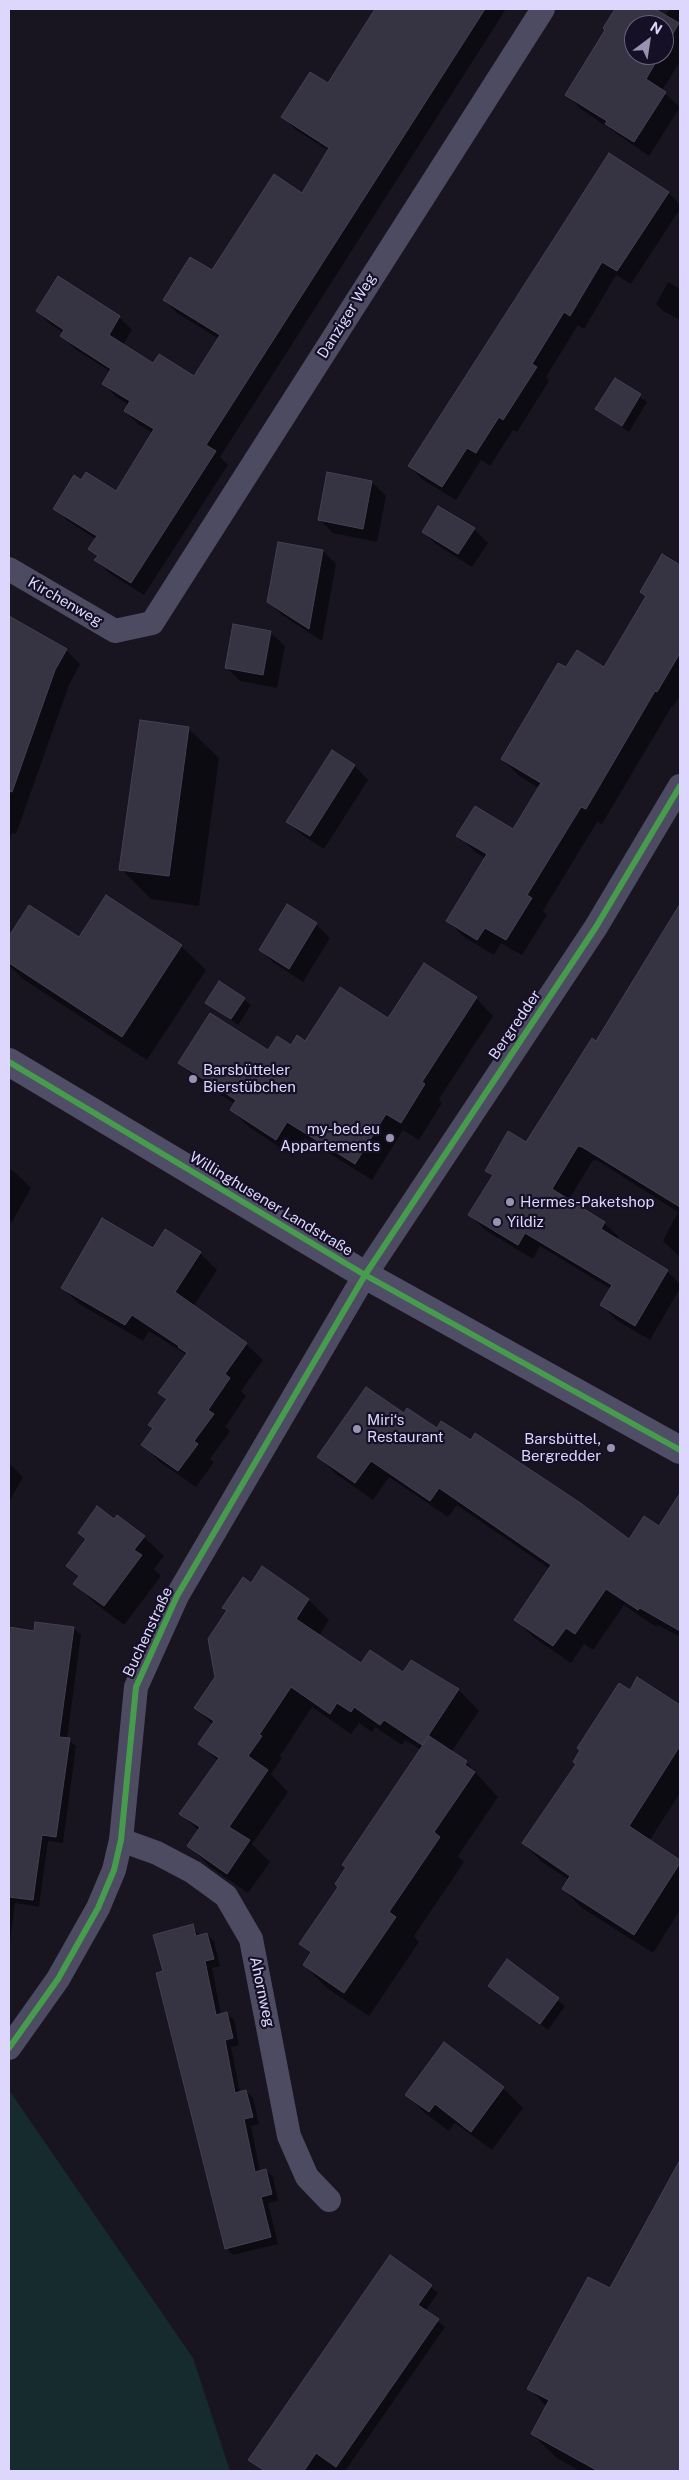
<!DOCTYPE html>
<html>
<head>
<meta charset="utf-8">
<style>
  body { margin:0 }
  #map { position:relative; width:689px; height:2480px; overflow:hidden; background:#181521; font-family:"Public Sans",sans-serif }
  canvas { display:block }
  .frame { position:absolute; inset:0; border:10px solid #ddd7fd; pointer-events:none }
  .north { position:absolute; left:624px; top:15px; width:50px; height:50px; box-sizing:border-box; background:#151026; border:1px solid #65607c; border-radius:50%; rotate:31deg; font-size:14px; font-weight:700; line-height:20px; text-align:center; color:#ddd7fd }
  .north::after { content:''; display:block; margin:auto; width:18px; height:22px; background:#9893b0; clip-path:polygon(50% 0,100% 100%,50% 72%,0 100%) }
</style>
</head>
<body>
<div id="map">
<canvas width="689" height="2480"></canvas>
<div class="frame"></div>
<div class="north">N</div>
</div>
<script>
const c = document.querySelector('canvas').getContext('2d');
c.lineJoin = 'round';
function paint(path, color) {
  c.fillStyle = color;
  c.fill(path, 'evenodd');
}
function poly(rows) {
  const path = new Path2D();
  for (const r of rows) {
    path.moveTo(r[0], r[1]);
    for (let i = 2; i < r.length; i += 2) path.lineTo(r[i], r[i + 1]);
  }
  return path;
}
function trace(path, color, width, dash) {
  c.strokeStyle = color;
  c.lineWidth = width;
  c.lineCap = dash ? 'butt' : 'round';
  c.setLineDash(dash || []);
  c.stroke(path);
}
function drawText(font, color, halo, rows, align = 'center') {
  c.font = font + ' "Public Sans",sans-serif';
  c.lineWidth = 4.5;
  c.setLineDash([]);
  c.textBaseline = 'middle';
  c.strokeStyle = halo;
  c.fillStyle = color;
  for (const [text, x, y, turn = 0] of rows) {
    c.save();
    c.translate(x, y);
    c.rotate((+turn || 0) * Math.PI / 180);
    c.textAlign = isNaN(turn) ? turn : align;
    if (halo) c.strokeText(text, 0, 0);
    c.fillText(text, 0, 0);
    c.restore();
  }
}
const green = poly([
  [9,2090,193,2358,230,2471,9,2471]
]);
const shadow = poly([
  [376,9,506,9,220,457,228,465,144,595,109,573,96,560,98,557,90,549,96,539,68,521,55,508,82,481,116,493,153,433,138,424,125,411,129,405,116,397,104,384,111,372,75,349,62,336,64,333,50,324,37,311,119,317,132,330,123,345,154,365,194,378,219,339,177,313,164,300,213,272,303,194,329,151,296,130,283,117,328,85],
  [616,9,653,9,665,16,670,9,680,9,680,61,662,91,680,107,649,156,581,109,566,94,606,30,605,28],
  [634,25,664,25,664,55,634,55],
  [610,155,669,193,680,205,680,209,631,284,616,275,584,329,578,325,546,377,549,381,517,432,513,430,490,466,481,460,456,500,423,480,409,466],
  [668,282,680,289,680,320,663,311,656,304],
  [615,380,647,402,629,432,597,409],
  [372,482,386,496,377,542,333,533,319,519],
  [474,529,488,543,472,567,437,545,423,532],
  [323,551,336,564,322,641,282,615,269,602],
  [663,556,680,566,680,696,673,707,672,706,602,824,597,822,543,911,547,915,522,955,501,943,494,955,464,937,448,921,486,859,474,851,458,835,513,830,539,788,518,775,502,759,566,669,604,669,647,597,642,592],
  [9,617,66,650,80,664,69,685,16,834,12,833,9,841],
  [234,626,271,633,285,646,277,688,240,681,227,668],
  [188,728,219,758,199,906,151,899,121,869],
  [332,752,355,766,368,780,324,849,302,835,288,822],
  [107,897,181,946,206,970,147,1060,23,979,9,965,9,939,30,907,79,939],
  [288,906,316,924,330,938,303,982,274,963,260,950],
  [680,906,680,1257,663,1241,678,1212,598,1161,593,1160,568,1201,604,1223,619,1237,617,1241,667,1271,680,1284,680,1288,650,1340,616,1320,602,1305,611,1289,540,1246,533,1259,485,1230,470,1215,493,1177,486,1170,526,1144,597,1043],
  [476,998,493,1016,439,1099,442,1103,419,1140,403,1130,372,1180,305,1138,293,1156,249,1127,232,1110,235,1104,196,1079,179,1062,268,1052],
  [244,999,251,1005,238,1025,207,1002],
  [9,1169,17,1174,31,1188,12,1222,9,1220],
  [154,1250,200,1253,217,1270,193,1307,246,1344,263,1360,241,1391,246,1396,225,1427,230,1431,210,1459,214,1462,196,1487,160,1462,143,1445,154,1429,167,1400,160,1393,187,1355,149,1331,143,1341,79,1304,62,1287],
  [404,1415,437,1430,629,1541,644,1518,680,1542,680,1637,658,1625,656,1627,624,1605,593,1650,584,1644,571,1663,533,1637,516,1620,550,1569,457,1505,448,1517,389,1477,373,1500,336,1474,319,1457],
  [9,1463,23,1477,9,1502],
  [114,1521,144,1537,164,1556,154,1569,161,1576,124,1625,95,1603,75,1584,79,1578,67,1566,87,1540,79,1533],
  [251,1584,309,1600,329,1620,319,1636,361,1665,403,1674,411,1662,459,1690,479,1711,451,1752,466,1762,498,1797,458,1856,464,1862,414,1936,419,1942,369,2016,328,1989,304,1965,311,1954,301,1944,339,1887,347,1868,343,1865,421,1750,405,1740,402,1745,375,1727,372,1732,359,1723,351,1734,312,1707,280,1756,282,1758,271,1774,288,1792,252,1844,270,1862,248,1893,210,1867,189,1846,199,1831,181,1814,218,1761,200,1744,213,1725,196,1708,216,1678,228,1611,224,1607],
  [74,1628,81,1635,67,1739,76,1746,63,1843,48,1841,39,1907,15,1903,9,1950,9,1629,35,1632],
  [638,1679,680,1706,680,1793,649,1841,680,1861,680,1910,653,1953,582,1908,563,1889,569,1880,542,1862,523,1843],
  [192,1925,200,1936,207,1934,214,1941,220,1966,212,1968,221,2015,227,2014,234,2020,239,2045,231,2047,240,2093,246,2091,253,2098,259,2124,251,2126,260,2172,266,2170,273,2177,278,2201,268,2203,278,2244,233,2255,226,2248,165,1972],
  [507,1961,565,2006,548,2030,489,1985],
  [444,2044,503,2088,523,2108,492,2150,455,2123,449,2131,426,2114,407,2095],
  [673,2176,680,2180,680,2471,580,2471,557,2458,532,2434,547,2407,529,2388,610,2290],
  [391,2257,438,2293,425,2311,445,2327,345,2471,263,2471,249,2460]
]);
const building = poly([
  [375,9,485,9,206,445,216,451,131,583,94,560,98,556,88,549,97,536,53,509,74,475,81,480,86,472,116,491,154,429,124,411,130,401,102,384,111,369,60,336,64,330,36,311,58,276,120,316,109,335,153,363,159,354,194,376,220,335,163,300,190,257,212,270,274,174,302,193,329,148,281,117,310,72,328,83,375,9],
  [615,9,655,9,679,23,664,49,664,25,634,25,634,55,660,55,646,79,666,92,634,142,605,124,607,121,565,95,605,30,603,28,615,9],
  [609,153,669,192,617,271,602,262,570,316,564,312,532,364,537,367,503,420,499,417,476,453,467,448,442,487,408,466,609,153],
  [615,378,641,394,622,426,595,409,615,378],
  [327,472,372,481,363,529,318,520,327,472],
  [438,506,475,528,458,554,422,532,438,506],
  [278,542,323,550,309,629,267,602,278,542],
  [662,554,680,565,680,653,657,692,655,691,586,809,581,807,527,895,532,898,506,940,485,928,477,940,446,921,487,854,456,836,475,806,513,829,541,783,501,759,558,663,566,667,577,650,604,667,646,596,640,592,662,554],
  [9,616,67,649,55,670,12,792,9,791,9,616],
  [233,624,271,631,263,675,225,668,233,624],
  [140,720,189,727,169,876,119,870,140,720],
  [332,750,355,765,310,836,286,822,332,750],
  [106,895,182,945,122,1037,9,963,9,936,29,905,79,937,106,895],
  [287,904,317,923,289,969,259,950,287,904],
  [680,904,680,1207,582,1147,578,1146,552,1189,605,1222,601,1229,668,1270,635,1326,600,1305,612,1285,525,1233,518,1245,468,1215,493,1175,485,1171,508,1131,526,1142,592,1038,596,1041,680,904],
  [424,963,477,997,422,1082,425,1084,401,1123,386,1114,355,1164,287,1122,276,1140,230,1110,236,1100,178,1063,210,1013,268,1050,277,1036,291,1045,297,1035,305,1041,340,987,388,1018,424,963],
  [219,981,245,998,231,1019,205,1003,219,981],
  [102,1218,153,1248,165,1229,201,1252,175,1292,247,1343,225,1374,230,1378,208,1410,214,1414,194,1441,198,1444,178,1471,141,1445,153,1428,148,1425,167,1399,158,1393,187,1353,178,1347,179,1346,132,1315,125,1325,61,1288,102,1218],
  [366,1387,404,1413,407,1408,437,1428,441,1421,471,1440,475,1433,579,1502,629,1539,644,1516,659,1526,680,1493,680,1631,640,1608,638,1610,606,1589,575,1634,566,1628,553,1646,514,1620,551,1565,439,1488,430,1501,371,1461,355,1483,317,1457,366,1387],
  [97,1506,114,1519,117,1515,145,1536,134,1550,142,1555,104,1606,73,1584,79,1576,66,1566,86,1539,78,1533,97,1506],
  [262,1566,309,1599,296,1619,361,1663,370,1650,403,1672,411,1660,459,1689,422,1745,384,1720,380,1725,354,1707,351,1712,337,1703,330,1714,291,1687,259,1735,262,1736,248,1756,268,1770,229,1827,250,1840,227,1874,187,1846,200,1827,179,1814,219,1758,198,1744,214,1721,194,1708,215,1677,208,1639,227,1610,222,1608,243,1577,251,1583,262,1566],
  [35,1622,74,1627,59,1737,70,1738,56,1837,42,1835,33,1900,9,1897,9,1627,34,1631,35,1622],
  [637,1677,680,1705,680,1746,629,1826,680,1860,680,1863,634,1935,562,1889,570,1876,522,1843,576,1764,573,1762,580,1750,577,1748,619,1683,630,1690,637,1677],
  [429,1736,467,1761,465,1765,475,1772,434,1832,440,1837,389,1912,396,1917,344,1993,303,1965,311,1952,299,1944,338,1887,335,1884,346,1867,342,1865,429,1736],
  [193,1924,196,1936,207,1933,214,1959,205,1961,216,2015,227,2012,233,2038,225,2040,235,2093,246,2090,253,2117,244,2119,255,2172,266,2169,272,2194,261,2197,271,2237,225,2249,156,1973,163,1971,153,1935,193,1924],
  [507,1959,559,1998,540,2024,488,1986,507,1959],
  [444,2042,504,2087,471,2132,435,2104,429,2112,405,2095,444,2042],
  [680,2160,680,2471,598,2471,531,2434,549,2400,527,2389,588,2277,610,2288,680,2160],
  [390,2255,432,2285,418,2305,439,2319,336,2467,316,2453,304,2471,265,2471,248,2460,390,2255]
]);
const street = poly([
  [9,569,115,631,152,623,543,9],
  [121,1840,157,1853,193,1872,226,1896,251,1939,289,2136,307,2177,329,2200],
  [9,2048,58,1979,98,1908,114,1870,121,1840,136,1687,177,1596,365,1275,596,927,680,786]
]);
const secondary = poly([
  [9,1062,365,1275,680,1450]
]);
const cycleway = poly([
  [9,1062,365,1275,680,1450],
  [9,2048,58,1979,98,1908,114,1870,121,1840,136,1687,177,1596,365,1275,596,927,680,786]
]);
const markers = [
  [193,1079,5,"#9893b0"],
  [390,1138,5,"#9893b0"],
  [510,1202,5,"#9893b0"],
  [497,1222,5,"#9893b0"],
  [357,1429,5,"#9893b0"],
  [611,1448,5,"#9893b0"]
];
const streetNames = [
  ["Danziger Weg",347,316,-58],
  ["Kirchenweg",65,602,30],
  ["Bergredder",515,1025,-56],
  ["Willinghusener Landstraße",271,1204,31],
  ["Buchenstraße",148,1632,-65],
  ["Ahornweg",262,1992,78]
];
const poiNames = [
  ["Barsbütteler",203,1070],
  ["Bierstübchen",203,1087],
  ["my-bed.eu",380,1129,"right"],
  ["Appartements",380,1146,"right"],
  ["Hermes-Paketshop",520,1202],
  ["Yildiz",507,1222],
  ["Miri‘s",367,1420],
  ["Restaurant",367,1437],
  ["Barsbüttel,",601,1439,"right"],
  ["Bergredder",601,1456,"right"]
];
paint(green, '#152b2d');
paint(shadow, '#0007');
paint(building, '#363343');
trace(building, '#454054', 1);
trace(street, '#4d4b61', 24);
trace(secondary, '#504e67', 28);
trace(cycleway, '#469c4c', 6);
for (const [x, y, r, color] of markers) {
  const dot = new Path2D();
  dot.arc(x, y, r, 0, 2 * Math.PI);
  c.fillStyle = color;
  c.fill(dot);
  trace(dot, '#151026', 2);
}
drawText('15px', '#ddd7fd', '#151026', streetNames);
drawText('15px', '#ddd7fd', '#151026', poiNames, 'left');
</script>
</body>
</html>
